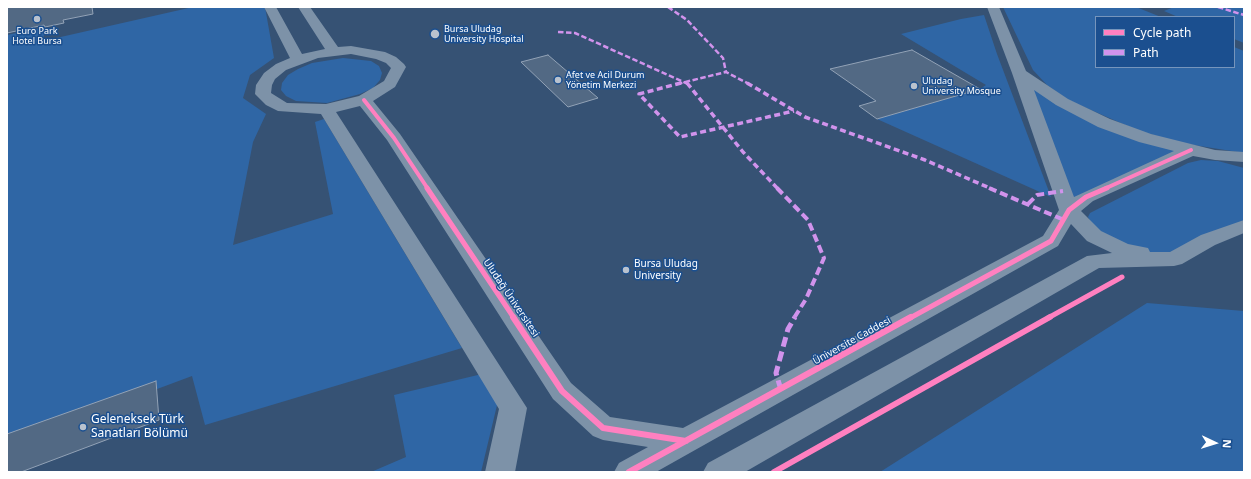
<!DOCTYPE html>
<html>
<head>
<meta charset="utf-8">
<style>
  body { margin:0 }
  #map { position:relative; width:1251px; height:479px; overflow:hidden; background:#365274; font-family:"Noto Sans",sans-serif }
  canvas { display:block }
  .frame { position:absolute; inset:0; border:8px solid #fff; pointer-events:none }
  .legend { position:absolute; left:1095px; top:16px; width:140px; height:52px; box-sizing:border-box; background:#1b4f8f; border:1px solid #7695bc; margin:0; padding:5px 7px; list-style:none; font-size:12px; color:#fff }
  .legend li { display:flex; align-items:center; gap:8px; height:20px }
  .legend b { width:20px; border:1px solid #7695bc }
  .north { position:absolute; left:1195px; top:423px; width:40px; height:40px; -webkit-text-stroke:3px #1b4f8f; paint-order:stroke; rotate:94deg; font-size:11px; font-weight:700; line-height:16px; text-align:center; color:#fff }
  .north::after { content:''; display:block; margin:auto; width:14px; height:18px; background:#fff; clip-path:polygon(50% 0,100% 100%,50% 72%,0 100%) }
</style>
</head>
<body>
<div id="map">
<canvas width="1251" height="479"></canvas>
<div class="frame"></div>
<ul class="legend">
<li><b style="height:5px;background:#ff80c0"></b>Cycle path</li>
<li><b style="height:5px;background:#d193ec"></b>Path</li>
</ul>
<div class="north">N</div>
</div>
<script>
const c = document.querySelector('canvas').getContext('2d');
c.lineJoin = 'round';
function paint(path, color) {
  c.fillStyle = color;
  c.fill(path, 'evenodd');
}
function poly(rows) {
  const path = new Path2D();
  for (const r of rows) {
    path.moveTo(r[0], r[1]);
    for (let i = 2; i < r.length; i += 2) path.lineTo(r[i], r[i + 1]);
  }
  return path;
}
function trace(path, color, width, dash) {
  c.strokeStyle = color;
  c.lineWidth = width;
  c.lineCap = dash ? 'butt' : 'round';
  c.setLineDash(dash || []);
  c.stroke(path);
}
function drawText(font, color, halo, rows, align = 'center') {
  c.font = font + ' "Noto Sans",sans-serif';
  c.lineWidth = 3;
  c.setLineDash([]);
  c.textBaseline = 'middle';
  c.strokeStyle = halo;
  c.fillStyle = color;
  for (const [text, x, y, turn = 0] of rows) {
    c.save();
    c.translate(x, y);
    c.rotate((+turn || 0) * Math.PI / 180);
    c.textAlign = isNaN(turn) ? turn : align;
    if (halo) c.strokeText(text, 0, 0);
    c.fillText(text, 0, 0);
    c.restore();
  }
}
const green = poly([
  [193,7,265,7,274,58,250,75,243,98,266,114,253,142,233,245,333,214,315,122,324,119,462,348,205,425,192,376,7,445,7,35,45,27,43,41],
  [1003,7,1136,7,1161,17,1096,17,1096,67,1234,67,1234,47,1244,51,1244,153,1181,143,1139,131,1068,100,1047,85,1033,70],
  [1174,7,1244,7,1244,43,1234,39,1234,17,1178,17,1164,11],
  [984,15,997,54,1051,197,877,119,980,89,986,85,901,34,961,19],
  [343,58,371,61,379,66,382,73,380,80,373,88,360,94,327,103,296,101,286,96,281,90,282,83,288,75,298,69,312,63],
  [1020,73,1062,102,1191,150,1069,210],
  [1201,160,1218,161,1244,168,1244,221,1174,259,1123,250,1093,228,1088,217,1090,213,1188,163],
  [1147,303,1244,311,1244,472,880,472],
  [482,374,498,401,481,472,371,472,406,457,394,395]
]);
const building = poly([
  [7,7,92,7,93,14,63,20,64,23,45,27,44,25,7,33,7,7],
  [912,50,980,89,877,119,859,106,876,101,830,69,912,50],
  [548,55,598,98,568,107,521,62,548,55],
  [156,381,159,420,21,472,7,472,7,434,156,381]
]);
const minor = poly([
  [264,7,276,7,302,54,325,49,298,7,310,7,338,47,351,46,385,52,396,57,404,64,406,67,395,87,373,101,400,134,571,383,610,417,683,428,1043,236,1059,210,1012,73,987,7,999,7,1026,71,1068,99,1110,119,1151,134,1215,150,1244,152,1244,162,1215,160,1193,156,1093,201,1081,211,1101,231,1128,244,1148,248,1150,252,1170,252,1201,235,1244,220,1244,233,1215,245,1182,264,1174,266,1099,268,745,472,703,472,708,463,1087,256,1112,253,1087,241,1071,224,1058,246,656,472,614,472,619,463,648,447,603,440,593,436,553,399,387,140,360,106,336,112,527,408,515,472,485,472,499,409,321,114,278,111,266,105,255,94,256,85,264,73,276,64,290,58,264,7],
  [351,54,376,59,386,63,391,68,384,81,359,96,326,104,287,103,271,93,272,85,275,79,286,70,318,58,351,54],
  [1034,90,1056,105,1098,127,1139,142,1174,151,1074,197,1034,90]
]);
const quietFar3 = poly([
  [668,7,687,20,723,58,726,72],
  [1218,7,1244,15],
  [558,32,575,33,688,84],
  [677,84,726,72,749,84]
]);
const quietFar2 = poly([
  [681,83,639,94,680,137,794,111],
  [687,83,743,152,778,189],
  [747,83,805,117,925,160,992,189]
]);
const quietFar1 = poly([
  [777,188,808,220,824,258,806,299,794,318],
  [989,188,1064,220],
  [1028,204,1037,195,1063,191]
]);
const quiet = poly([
  [781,390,776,373,788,329,795,317]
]);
const cyclewayFar2 = poly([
  [364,100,394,138,428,189],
  [1104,189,1191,150]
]);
const cyclewayFar1 = poly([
  [427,188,514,318],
  [910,318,1051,241,1069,210,1086,197,1107,188],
  [1048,318,1122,277]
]);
const cycleway = poly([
  [513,317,562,391,603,428,686,441],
  [629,472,911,317],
  [774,472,1050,317]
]);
const markers = [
  [37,19,4,"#b9c2ce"],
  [435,34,5,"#b9c2ce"],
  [558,80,4,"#b9c2ce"],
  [914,86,4,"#b9c2ce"],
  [626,270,4,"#b9c2ce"],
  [83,427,4,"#b9c2ce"]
];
const farPoinames = [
  ["Bursa Uludag",444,29],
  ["University Hospital",444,39],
  ["Euro Park",37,31,"center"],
  ["Hotel Bursa",37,41,"center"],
  ["Afet ve Acil Durum",566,75],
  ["Yönetim Merkezi",566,85],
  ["Uludag",922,81],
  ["University Mosque",922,91]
];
const poiNames = [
  ["Bursa Uludag",634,264],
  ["University",634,276]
];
const streetNames = [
  ["Uludağ Üniversitesi",511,298,56],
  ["Üniversite Caddesi",852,341,-29]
];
const nearPoinames = [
  ["Geleneksek Türk",91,420],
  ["Sanatları Bölümü",91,434]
];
paint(green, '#2f66a5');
paint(building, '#526984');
trace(building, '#92a2b6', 1);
paint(minor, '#7d92a8');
trace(quietFar3, '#d193ec', 2.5, [5.5, 2.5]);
trace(quietFar2, '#d193ec', 3.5, [6, 3.5]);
trace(quietFar1, '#d193ec', 4, [8, 4]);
trace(quiet, '#d193ec', 5, [10, 5]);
trace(cyclewayFar2, '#ff80c0', 4);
trace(cyclewayFar1, '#ff80c0', 5);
trace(cycleway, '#ff80c0', 6);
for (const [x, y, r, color] of markers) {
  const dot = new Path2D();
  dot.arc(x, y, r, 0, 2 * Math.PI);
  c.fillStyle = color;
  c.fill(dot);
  trace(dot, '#1b4f8f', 1.5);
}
drawText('9px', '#fff', '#1b4f8f', farPoinames, 'left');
drawText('10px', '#fff', '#1b4f8f', poiNames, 'left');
drawText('10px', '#fff', '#1b4f8f', streetNames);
drawText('12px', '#fff', '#1b4f8f', nearPoinames, 'left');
</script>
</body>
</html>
